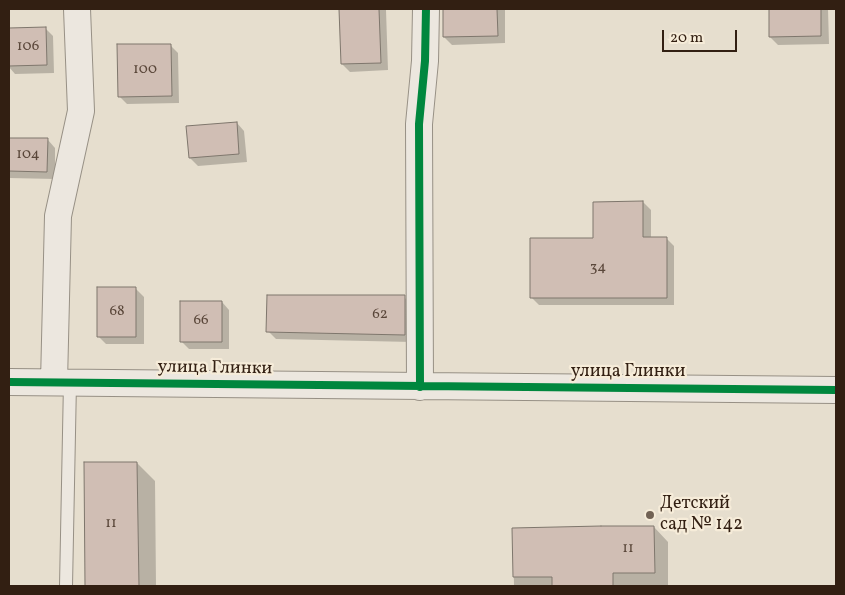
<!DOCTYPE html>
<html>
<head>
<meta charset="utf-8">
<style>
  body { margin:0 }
  #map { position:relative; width:845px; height:595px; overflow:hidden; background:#e6dece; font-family:Vollkorn,serif }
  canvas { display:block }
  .frame { position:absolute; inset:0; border:10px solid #321f12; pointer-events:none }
  .scale { position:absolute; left:662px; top:30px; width:75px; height:22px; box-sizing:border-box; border:2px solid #321f12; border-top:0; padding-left:6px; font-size:15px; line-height:18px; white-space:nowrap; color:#321f12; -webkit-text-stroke:4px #f6ecd9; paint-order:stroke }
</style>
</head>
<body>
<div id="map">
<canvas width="845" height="595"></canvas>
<div class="frame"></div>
<div class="scale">20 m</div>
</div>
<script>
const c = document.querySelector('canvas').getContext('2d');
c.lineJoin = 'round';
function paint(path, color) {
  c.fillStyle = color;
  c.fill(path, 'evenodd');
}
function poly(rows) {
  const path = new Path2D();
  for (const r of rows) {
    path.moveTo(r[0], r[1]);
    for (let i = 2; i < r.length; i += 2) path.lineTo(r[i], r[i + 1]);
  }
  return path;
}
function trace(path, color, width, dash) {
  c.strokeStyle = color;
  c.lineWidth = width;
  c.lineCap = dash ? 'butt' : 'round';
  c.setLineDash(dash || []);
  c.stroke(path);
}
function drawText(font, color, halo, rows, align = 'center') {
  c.font = font + ' Vollkorn,serif';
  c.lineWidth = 4.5;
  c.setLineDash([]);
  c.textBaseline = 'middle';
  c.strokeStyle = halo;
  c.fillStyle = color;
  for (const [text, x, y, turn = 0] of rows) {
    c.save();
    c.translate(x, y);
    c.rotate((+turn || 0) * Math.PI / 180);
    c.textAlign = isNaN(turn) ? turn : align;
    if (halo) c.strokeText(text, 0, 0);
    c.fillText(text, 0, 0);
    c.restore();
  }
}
const shadow = poly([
  [340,9,385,9,386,10,388,70,350,72,342,64],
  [444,9,505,9,505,43,452,45,444,37],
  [770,9,828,9,829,44,778,45,770,37],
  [45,28,53,36,54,73,15,74,9,67,9,29],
  [170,45,178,53,179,103,127,104,119,96],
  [237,123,244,131,247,162,198,166,190,158],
  [9,139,48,140,55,148,55,179,9,178],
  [643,202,651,210,651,238,666,238,674,246,674,305,539,305,531,297,595,239],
  [136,289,144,297,144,344,106,344,98,336],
  [404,297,412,305,412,342,276,339,268,331],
  [222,302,229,310,229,349,189,349,181,341],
  [137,463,155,481,156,586,87,586,85,464],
  [654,527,668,542,668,586,514,586,513,529]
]);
const building = poly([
  [339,9,379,9,381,63,341,64,339,9],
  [443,9,497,9,498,36,443,37,443,9],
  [769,9,821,9,821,36,769,37,769,9],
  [46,27,47,65,9,66,9,28,46,27],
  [117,44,171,44,172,96,118,97,117,44],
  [237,122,239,154,189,158,186,126,237,122],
  [9,138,48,138,47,172,9,171,9,138],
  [643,201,643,237,667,237,667,298,530,298,530,238,593,238,593,202,643,201],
  [97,287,136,287,136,337,97,337,97,287],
  [267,295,405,295,405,335,266,332,267,295],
  [180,301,222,301,222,342,180,342,180,301],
  [84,462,137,462,139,586,85,586,84,462],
  [601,526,654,526,655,573,613,573,613,586,552,586,552,577,513,577,512,528,601,526]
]);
const service = poly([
  [66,586,70,382]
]);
const minor = poly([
  [9,382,836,390],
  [54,382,58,216,81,111,77,9],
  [420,387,419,124,425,61,426,9]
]);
const cycleway = poly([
  [9,382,836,390],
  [420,387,419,124,425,61,426,9]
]);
const markers = [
  [650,515,5,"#716254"]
];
const numberNames = [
  ["106",28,47],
  ["100",145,70],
  ["104",28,155],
  ["34",598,268],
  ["68",117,312],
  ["62",380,315],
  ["66",201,321],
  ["11",111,524],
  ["11",628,549]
];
const streetNames = [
  ["улица Глинки",215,369,1],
  ["улица Глинки",628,373]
];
const poiNames = [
  ["Детский",660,505],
  ["сад № 142",660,526]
];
paint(shadow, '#0003');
paint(building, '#d0beb4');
trace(building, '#7e766c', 1);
trace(service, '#979085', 14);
trace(minor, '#979085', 28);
trace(service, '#ece7df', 12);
trace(minor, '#ece7df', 26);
trace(cycleway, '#00873e', 8);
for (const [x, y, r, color] of markers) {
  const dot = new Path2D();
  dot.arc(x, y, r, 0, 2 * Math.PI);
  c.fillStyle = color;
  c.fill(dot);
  trace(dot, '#f6ecd9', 2);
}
drawText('15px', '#5a473a', null, numberNames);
drawText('18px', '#321f12', '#f6ecd9', streetNames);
drawText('18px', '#321f12', '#f6ecd9', poiNames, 'left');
</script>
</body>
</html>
